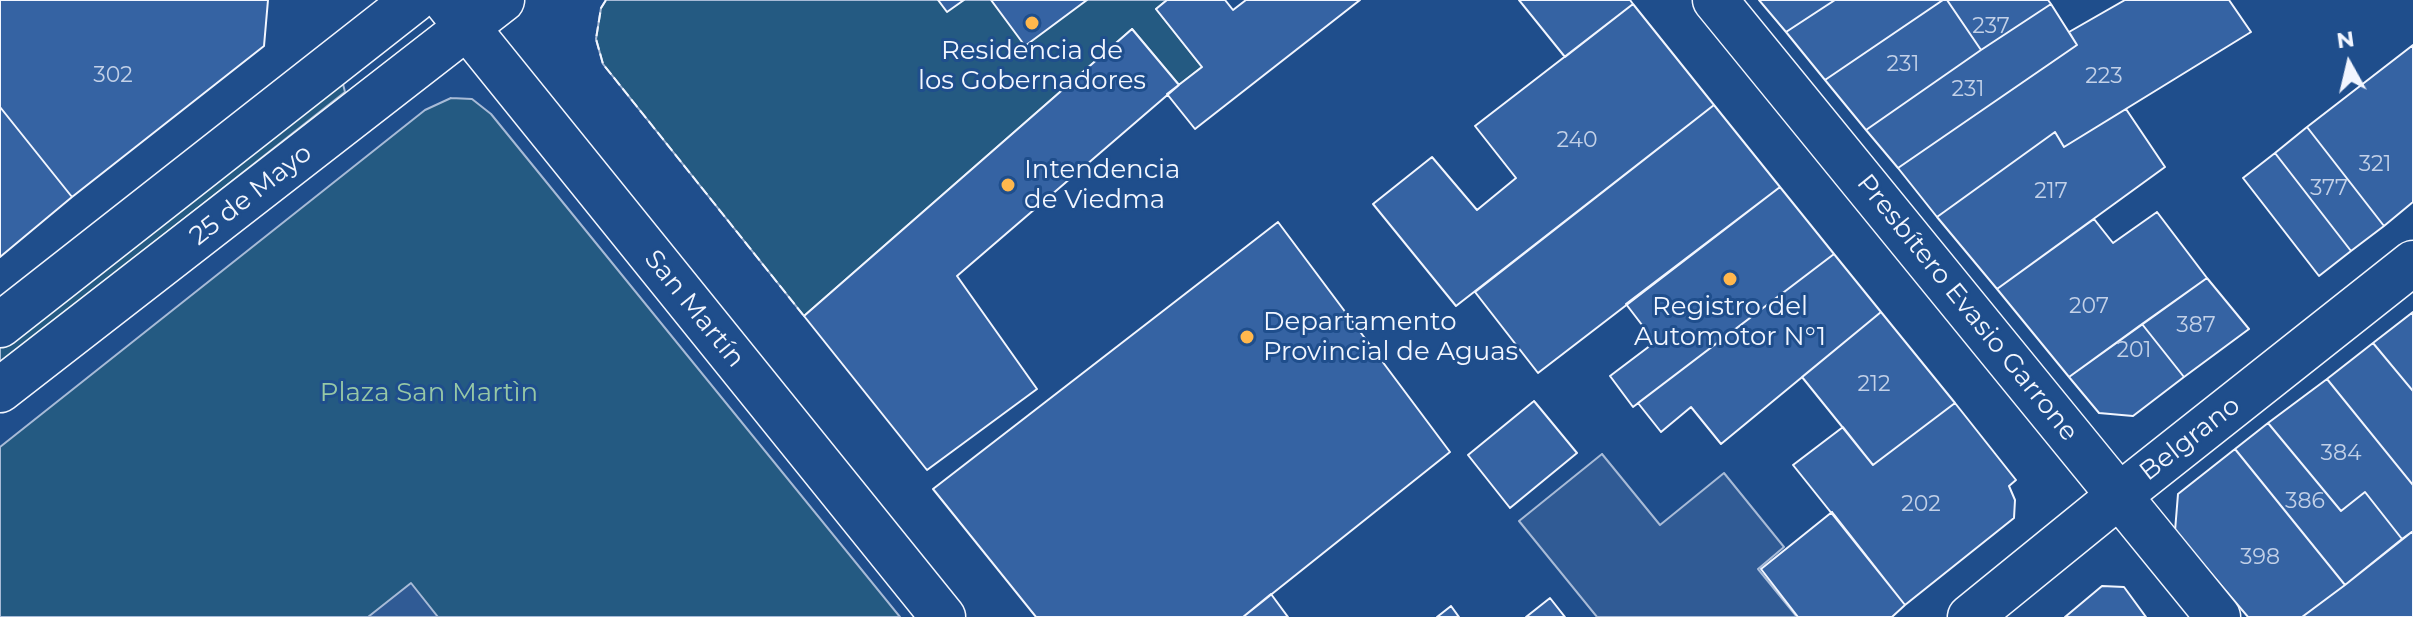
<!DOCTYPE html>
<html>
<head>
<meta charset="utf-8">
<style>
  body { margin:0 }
  #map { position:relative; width:2413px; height:617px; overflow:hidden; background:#1f4e8c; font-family:Montserrat,sans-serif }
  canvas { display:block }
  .north { position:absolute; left:2309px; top:24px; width:80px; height:80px; -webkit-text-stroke:6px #1f4e8c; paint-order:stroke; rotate:352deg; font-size:22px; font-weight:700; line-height:32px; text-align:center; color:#f2f6ff }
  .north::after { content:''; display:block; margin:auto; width:28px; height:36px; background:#f2f6ff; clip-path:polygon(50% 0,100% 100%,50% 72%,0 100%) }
</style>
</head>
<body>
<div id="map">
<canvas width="2413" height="617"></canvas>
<div class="north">N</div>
</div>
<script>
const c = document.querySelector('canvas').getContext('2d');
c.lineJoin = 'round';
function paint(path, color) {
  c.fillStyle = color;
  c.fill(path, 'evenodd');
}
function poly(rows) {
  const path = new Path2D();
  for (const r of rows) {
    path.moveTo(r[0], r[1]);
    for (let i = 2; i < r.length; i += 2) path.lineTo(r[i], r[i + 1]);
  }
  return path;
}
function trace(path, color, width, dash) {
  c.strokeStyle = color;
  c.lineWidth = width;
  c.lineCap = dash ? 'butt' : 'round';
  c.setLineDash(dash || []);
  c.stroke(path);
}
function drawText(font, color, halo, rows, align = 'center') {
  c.font = font + ' Montserrat,sans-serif';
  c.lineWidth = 6;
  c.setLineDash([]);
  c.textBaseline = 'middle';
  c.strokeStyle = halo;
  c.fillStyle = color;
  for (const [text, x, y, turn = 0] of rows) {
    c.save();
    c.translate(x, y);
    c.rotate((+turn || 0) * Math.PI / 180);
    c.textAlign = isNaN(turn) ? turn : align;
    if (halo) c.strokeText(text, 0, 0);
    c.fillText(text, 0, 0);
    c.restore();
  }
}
const green = poly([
  [606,0,1167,0,1156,9,1202,67,1179,85,1132,29,804,316,603,64,596,39,601,8,606,0],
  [337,83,343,84,345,92,0,364,0,348,337,83],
  [451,98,472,99,491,114,900,617,0,617,0,447,425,110,451,98]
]);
const parking = poly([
  [1602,454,1660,525,1724,473,1784,547,1758,569,1797,617,1597,617,1519,521,1602,454],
  [411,583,438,617,368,617,411,583]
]);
const building = poly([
  [0,0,268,0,264,46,72,197,0,107,0,0],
  [938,0,964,0,947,12,938,0],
  [991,0,1087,0,1025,46,991,0],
  [1167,0,1225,0,1233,10,1246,0,1360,0,1195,129,1167,94,1202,67,1156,9,1167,0],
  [1519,0,1630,0,1633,4,1565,57,1519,0],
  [1759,0,1835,0,1786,32,1759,0],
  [1835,0,1943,0,1825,80,1786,32,1835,0],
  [1943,0,1947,0,1981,50,1866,130,1825,80,1943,0],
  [1947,0,2048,0,2051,4,1981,50,1947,0],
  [2125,0,2229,0,2251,32,2064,147,2055,132,1937,217,1898,168,2077,45,2069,32,2125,0],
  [1633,4,1714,105,1456,306,1373,204,1432,157,1477,210,1516,178,1475,126,1633,4],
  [2051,4,2077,45,1898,168,1866,130,1981,50,2051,4],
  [1132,29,1179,85,957,276,1037,389,927,470,804,316,1132,29],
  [2413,45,2413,202,2384,226,2307,127,2413,45],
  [1714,105,1780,187,1538,373,1475,292,1714,105],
  [0,107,72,197,0,257,0,107],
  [2126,109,2165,167,1997,289,1937,217,2055,132,2064,147,2126,109],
  [2307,127,2384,226,2351,251,2275,153,2307,127],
  [2275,153,2351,251,2319,276,2243,178,2275,153],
  [1780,187,1834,254,1633,407,1610,376,1655,342,1626,304,1780,187],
  [2157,212,2207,278,2069,377,1997,289,2094,219,2113,243,2157,212],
  [1278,222,1450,452,1243,617,1036,617,933,489,1278,222],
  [1834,254,1881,312,1721,444,1691,407,1661,432,1638,403,1834,254],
  [2207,278,2249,329,2184,377,2142,324,2207,278],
  [1881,312,1955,403,1873,465,1802,377,1881,312],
  [2413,312,2413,391,2373,343,2413,312],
  [2142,324,2184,377,2133,416,2099,413,2069,377,2142,324],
  [2373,343,2413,391,2413,485,2327,379,2373,343],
  [2327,379,2413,485,2413,531,2402,539,2365,492,2341,511,2268,423,2327,379],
  [1534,401,1577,453,1510,508,1468,455,1534,401],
  [1955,403,2016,480,2009,486,2015,500,2014,518,1905,605,1793,465,1843,427,1873,465,1955,403],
  [2268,423,2341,511,2365,492,2402,539,2345,585,2235,449,2268,423],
  [2235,449,2345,585,2302,617,2248,617,2175,531,2178,494,2235,449],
  [1832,512,1905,605,1892,617,1798,617,1761,569,1832,512],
  [2413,531,2413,617,2302,617,2345,585,2413,531],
  [2102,586,2124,587,2146,617,2065,617,2102,586],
  [1271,594,1288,617,1243,617,1271,594],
  [1550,598,1565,617,1526,617,1550,598],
  [1451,606,1459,617,1437,617,1451,606]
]);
const minor = poly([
  [1715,0,2218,617],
  [1970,617,2120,495,2413,263]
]);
const secondary = poly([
  [445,0,943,617],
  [0,325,414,0],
  [0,390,502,0]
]);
const fence = poly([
  [606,0,601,8,596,39,603,64,804,316]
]);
const markers = [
  [1032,23,8,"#ffb74d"],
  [1008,185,8,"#ffb74d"],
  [1730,279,8,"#ffb74d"],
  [1247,337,8,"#ffb74d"]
];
const numberNames = [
  ["237",1991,27],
  ["231",1903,65],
  ["302",113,76],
  ["223",2104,77],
  ["231",1968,90],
  ["240",1577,141],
  ["321",2375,165],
  ["377",2329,189],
  ["217",2051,192],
  ["207",2089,307],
  ["387",2196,326],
  ["201",2134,351],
  ["212",1874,385],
  ["384",2341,454],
  ["386",2305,502],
  ["202",1921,505],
  ["398",2260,558]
];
const poiNames = [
  ["Residencia de",1032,51],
  ["los Gobernadores",1032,81],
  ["Intendencia",1024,170,"left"],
  ["de Viedma",1024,200,"left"],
  ["Registro del",1730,307],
  ["Automotor N°1",1730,337],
  ["Departamento",1263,322,"left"],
  ["Provincial de Aguas",1263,352,"left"]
];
const streetNames = [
  ["25 de Mayo",251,195,-38],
  ["Presbítero Evasio Garrone",1967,308,51],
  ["San Martín",694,309,51],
  ["Belgrano",2190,439,-38]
];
const parkNames = [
  ["Plaza San Martìn",429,393]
];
paint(green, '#245a82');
trace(green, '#a8bbd7', 2);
paint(parking, '#305b95');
trace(parking, '#a8bbd7', 2);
paint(building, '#3563a3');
trace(building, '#f2f6ff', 2);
trace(minor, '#f2f6ff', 47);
trace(secondary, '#f2f6ff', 47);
trace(minor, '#1f4e8c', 44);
trace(secondary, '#1f4e8c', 44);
trace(fence, '#f2f6ff', 2, [10, 4]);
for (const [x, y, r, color] of markers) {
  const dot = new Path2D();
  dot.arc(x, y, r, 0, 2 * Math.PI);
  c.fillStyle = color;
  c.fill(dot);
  trace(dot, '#1f4e8c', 3);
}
drawText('22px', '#c3d1e8', null, numberNames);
drawText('26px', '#f2f6ff', '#1f4e8c', poiNames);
drawText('26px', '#f2f6ff', '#1f4e8c', streetNames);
drawText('26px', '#97c8a6', '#1f4e8c', parkNames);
</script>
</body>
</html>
